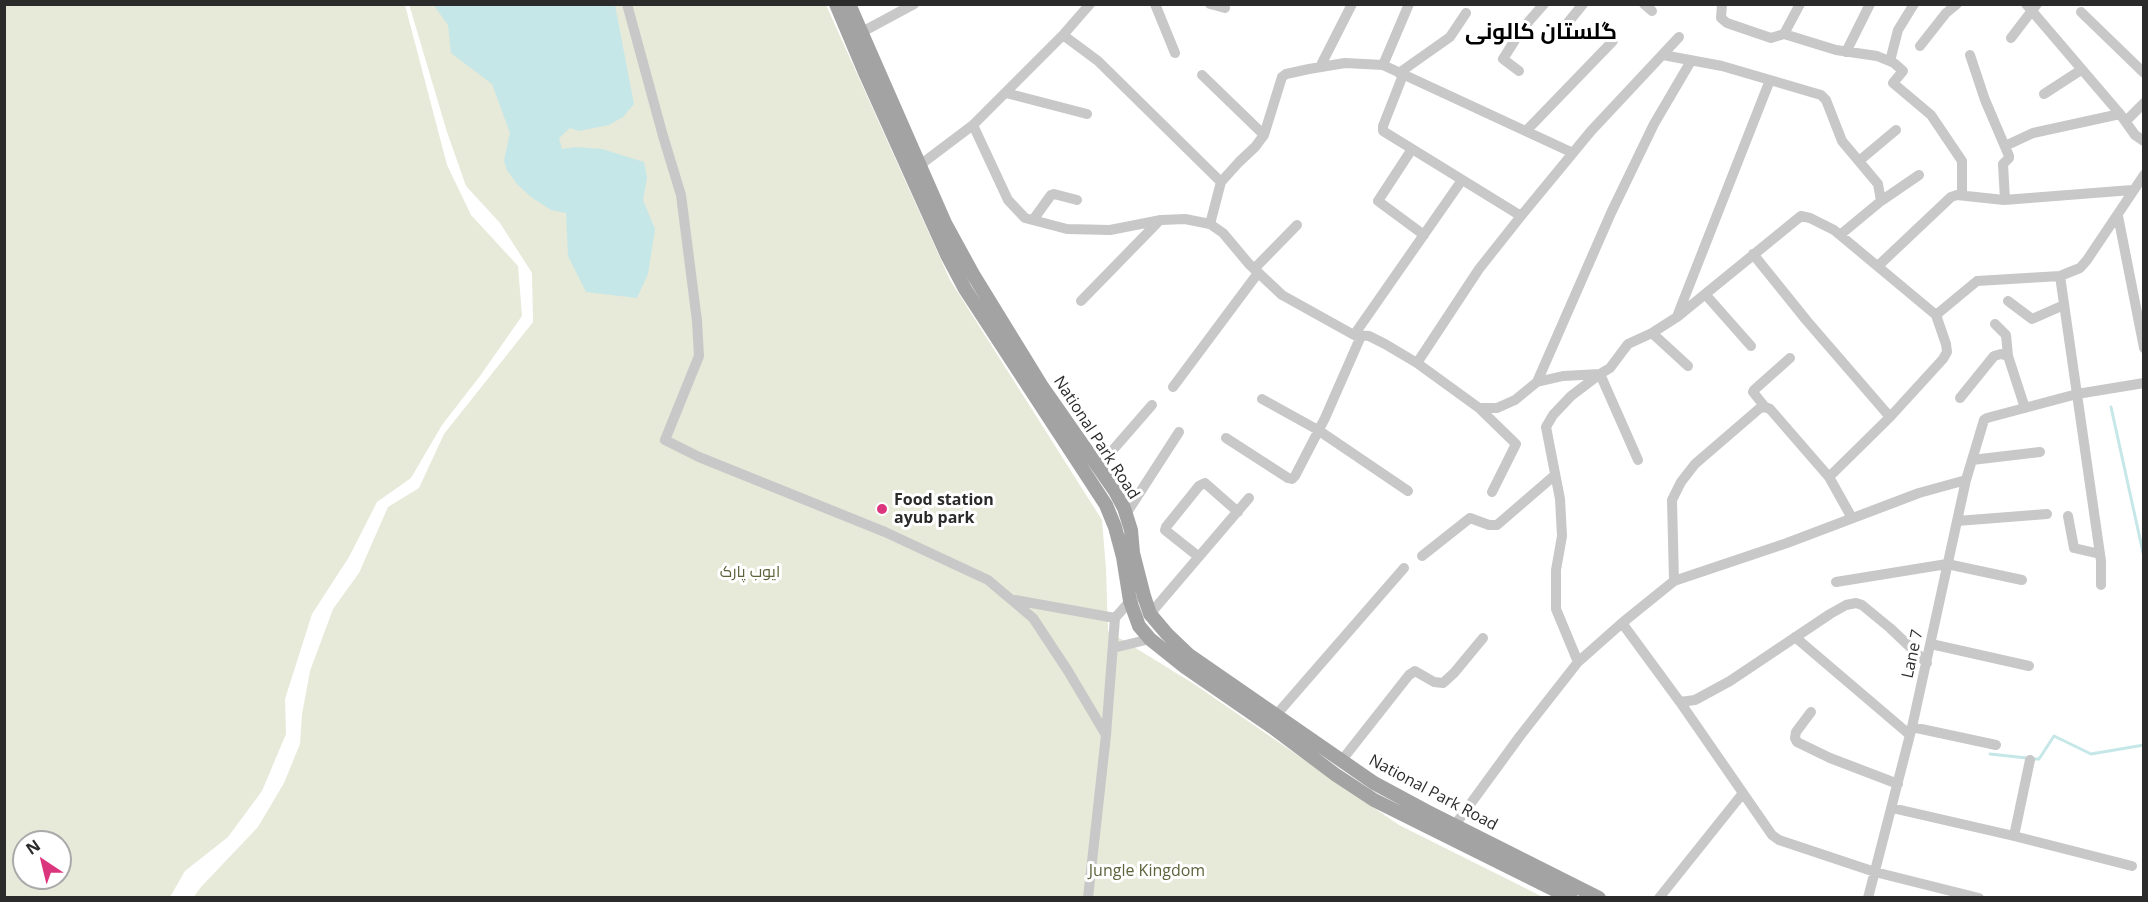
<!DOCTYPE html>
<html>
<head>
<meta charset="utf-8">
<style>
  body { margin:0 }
  #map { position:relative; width:2148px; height:902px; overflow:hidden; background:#fff; font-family:"Open Sans",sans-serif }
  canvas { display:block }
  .frame { position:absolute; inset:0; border:6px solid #2b2b2b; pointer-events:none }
  .north { position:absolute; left:12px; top:830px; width:60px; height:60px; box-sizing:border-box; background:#fff; border:2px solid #aaa; border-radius:50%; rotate:325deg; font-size:16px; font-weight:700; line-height:24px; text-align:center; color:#2b2b2b }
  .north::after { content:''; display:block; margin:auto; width:21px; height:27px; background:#db357e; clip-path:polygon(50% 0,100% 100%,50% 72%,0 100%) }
</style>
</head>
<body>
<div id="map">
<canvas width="2148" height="902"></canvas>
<div class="frame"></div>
<div class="north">N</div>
</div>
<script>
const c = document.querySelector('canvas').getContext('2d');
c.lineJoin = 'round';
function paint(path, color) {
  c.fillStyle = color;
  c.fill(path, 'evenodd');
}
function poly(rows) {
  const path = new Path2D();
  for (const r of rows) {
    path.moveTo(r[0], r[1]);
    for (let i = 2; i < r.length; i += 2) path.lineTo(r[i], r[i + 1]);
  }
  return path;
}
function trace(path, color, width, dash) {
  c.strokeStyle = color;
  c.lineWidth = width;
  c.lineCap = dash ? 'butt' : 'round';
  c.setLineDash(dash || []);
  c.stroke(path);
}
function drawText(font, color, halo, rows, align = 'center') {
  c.font = font + ' "Open Sans",Cairo,sans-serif';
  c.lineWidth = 6;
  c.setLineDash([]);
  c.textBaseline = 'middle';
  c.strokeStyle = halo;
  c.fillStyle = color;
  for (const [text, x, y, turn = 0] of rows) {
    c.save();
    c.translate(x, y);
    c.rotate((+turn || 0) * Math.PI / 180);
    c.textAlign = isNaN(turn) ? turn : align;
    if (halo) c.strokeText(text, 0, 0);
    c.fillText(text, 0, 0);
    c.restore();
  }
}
const green = poly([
  [5,4,405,5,447,165,471,215,518,266,522,316,480,376,442,425,411,478,377,502,349,557,312,614,285,699,286,734,262,791,228,837,185,871,170,897,5,897],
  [24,842,60,842,60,878,24,878],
  [409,4,826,5,950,280,1102,520,1106,569,1108,631,1194,684,1399,825,1543,897,193,898,201,887,258,827,284,783,300,744,302,714,310,671,333,609,359,573,388,507,419,488,444,434,533,322,532,273,500,223,466,186,447,132]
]);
const water = poly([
  [436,4,615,5,634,104,623,117,609,125,579,131,570,128,559,138,562,149,576,147,602,149,644,162,647,178,643,200,655,229,648,274,637,298,586,292,568,256,566,213,551,210,531,197,517,184,507,170,504,161,510,133,492,84,451,53,448,25,435,7]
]);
const stream = poly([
  [2111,407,2144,557],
  [1990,754,2027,758],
  [2034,759,2039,759,2054,736,2091,754,2144,745]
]);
const minor = poly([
  [627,4,663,136,681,195,697,321,699,356,665,440,699,457,885,532,988,580,1033,618,1068,671,1106,735],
  [1155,4,1175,53],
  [1210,4,1225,8],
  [1644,4,1652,11],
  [1722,4,1721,18,1727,23,1771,38,1784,34,1836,50,1877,56,1894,63,1903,71,1893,83,1931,115,1962,161,1962,195],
  [2026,4,2120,114,2135,135,2144,141],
  [2081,12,2144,73],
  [1566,25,1583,4],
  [862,32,914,4],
  [1784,34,1800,4],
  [1063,35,1098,61,1221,182,1210,224],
  [2011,38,2037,4],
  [1920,46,1946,13,1957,4],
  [1846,52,1870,4],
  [1663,55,1722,66,1770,80],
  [1970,55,1985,100,2009,156,2009,158,2003,164,2005,200],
  [1890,61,1898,30,1914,4],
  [1383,65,1573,153],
  [1320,67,1352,4],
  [1519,71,1503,59,1522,29,1544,4],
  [1399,73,1450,37,1466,13],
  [1202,75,1264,135],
  [1403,75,1383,126,1383,131,1521,216],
  [1006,93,1087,114],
  [2044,94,2081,70],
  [2126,121,2144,103],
  [973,125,1063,35,1090,4],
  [1526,131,1613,41],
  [2005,146,2033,133,2120,114],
  [1412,149,1378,201,1424,235],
  [1859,161,1896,130],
  [920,165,973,125,1008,200,1025,218,1067,229,1110,230,1161,220,1185,219,1210,224,1223,233,1249,264,1282,295,1354,335,1369,336,1385,344,1417,363,1479,408,1497,408,1515,400,1537,382,1563,376,1600,374,1610,368,1628,344,1652,333,1677,317,1801,216,1810,218,1834,230,1936,315],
  [1221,182,1239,162,1255,147,1264,135,1282,77,1286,74,1309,69,1345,63,1383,65,1409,4],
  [1881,201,1919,175],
  [2118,216,2144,348],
  [1033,220,1051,195,1054,194,1077,200],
  [1753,254,1807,321,1890,417],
  [1879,265,1951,197,1957,195,2004,200,2132,190],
  [1254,269,1297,225],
  [2060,276,2080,268,2087,260,2144,175],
  [1705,294,1751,346],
  [1081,301,1160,220],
  [2008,301,2032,319,2064,305],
  [1678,314,1770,80,1821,95,1826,100,1842,141,1878,184,1881,201,1840,235],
  [1995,324,2006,335,2008,356,2025,408],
  [1652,333,1688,366],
  [1354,335,1462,180],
  [1417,363,1479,269,1521,216,1591,131,1679,37],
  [1537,382,1611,213,1654,124,1691,61],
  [1173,387,1258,273],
  [1960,398,1994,356,2001,354,2008,356],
  [1262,399,1318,430,1408,491],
  [1765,407,1753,392,1754,390,1790,358],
  [1479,408,1516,444,1492,492],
  [1226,438,1288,478,1292,479,1295,476,1325,418,1361,336],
  [1972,460,2040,452],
  [1098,467,1152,405],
  [1829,477,1890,417,1943,359,1947,352,1946,344,1936,315,1977,281,2060,276,2101,561,2101,585],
  [1126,514,1179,432],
  [2068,516,2074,548,2100,554],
  [1957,521,2047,514],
  [1422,556,1470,518,1489,525,1497,525,1555,475],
  [1199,557,1165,530,1166,527,1199,486,1205,483,1238,512],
  [1674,581,1672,500,1681,482,1695,464,1760,408,1765,407,1770,409,1829,477,1852,518],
  [1836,582,1947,564,2022,580],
  [1015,600,1115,618],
  [1150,614,1249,498],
  [1622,623,1680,702,1772,835,1779,840,1875,872,1979,898],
  [1795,637,1910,735],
  [1931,644,2029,666],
  [1113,648,1150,639],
  [1578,662,1556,609,1556,570,1562,536,1560,499,1546,427,1553,415,1571,396,1600,374,1638,460],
  [1680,702,1695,700,1730,681,1830,614,1846,605,1856,603,1862,605,1890,628,1927,663],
  [1811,712,1796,732,1795,738,1797,742,1830,758,1898,784],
  [1277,714,1404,568],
  [1912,727,1996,745],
  [1342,760,1409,675,1415,671,1434,682,1443,683,1454,673,1483,638],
  [1892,808,2014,836,2132,866],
  [1455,825,1520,736,1578,662,1622,623,1674,581,1787,543,1919,493,1966,480],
  [2014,836,2030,760],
  [1088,898,1106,735,1115,618,1130,601,1135,599],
  [1659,898,1743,793],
  [1868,898,1912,727,1966,480,1984,420,1987,418,2077,394,2144,383]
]);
const major = poly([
  [836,4,866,75,947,255,965,289,1106,505,1115,527,1123,557,1130,601,1139,626,1150,639,1185,667,1272,727,1336,775,1374,800,1571,898],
  [849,4,945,223,974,276,1041,385,1115,491,1124,508,1131,530,1133,553,1144,596,1150,614,1167,634,1189,655,1374,783,1426,811,1599,898]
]);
const markers = [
  [882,509,6,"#db357e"]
];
const streetNames = [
  ["National Park Road",1096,438,57],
  ["Lane 7",1913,654,-78],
  ["National Park Road",1433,793,28]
];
const poiNames = [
  ["Food station",894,500],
  ["ayub park",894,518]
];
const parkNames = [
  ["ایوب پارک",750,572],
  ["Jungle Kingdom",1147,871]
];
const districtNames = [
  ["گلستان کالونی",1541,33]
];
paint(green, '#e7e9d9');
paint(water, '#c6e7e8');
trace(stream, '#c6e7e8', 3);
trace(minor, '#c8c8c8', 10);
trace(major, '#a3a3a3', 14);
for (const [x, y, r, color] of markers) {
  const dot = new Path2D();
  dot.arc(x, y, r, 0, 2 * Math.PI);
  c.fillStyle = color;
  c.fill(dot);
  trace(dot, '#fff', 2);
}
drawText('16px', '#2b2b2b', '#fff', streetNames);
drawText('bold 16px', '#2b2b2b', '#fff', poiNames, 'left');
drawText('16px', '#5d643c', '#fff', parkNames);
drawText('bold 22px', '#000', '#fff', districtNames);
</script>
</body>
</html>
